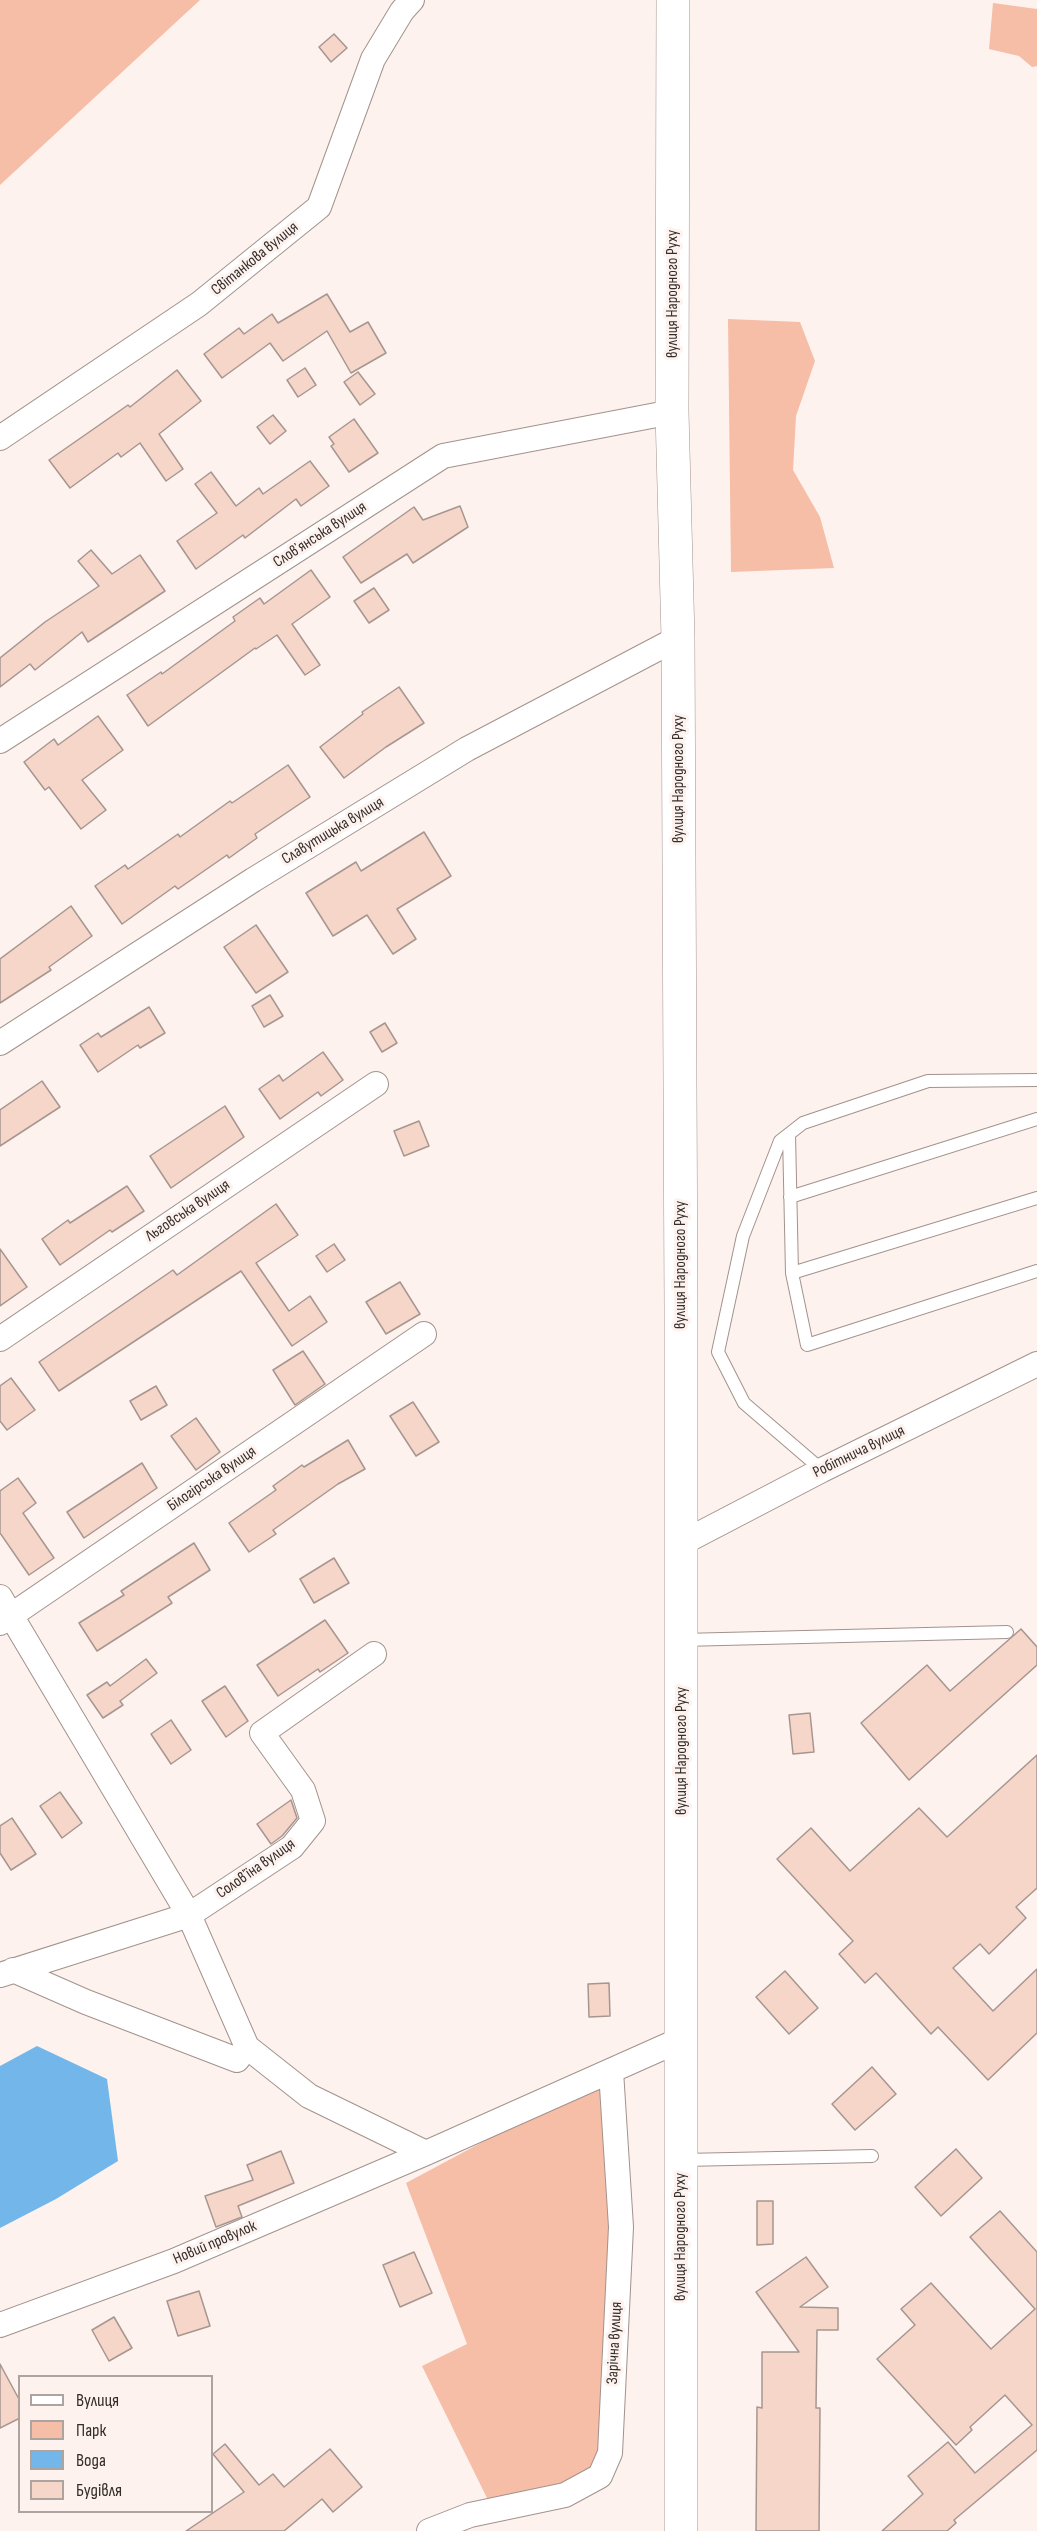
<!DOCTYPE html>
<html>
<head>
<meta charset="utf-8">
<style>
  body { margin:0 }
  #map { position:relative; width:1037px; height:2531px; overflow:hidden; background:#fdf2ee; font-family:"Sofia Sans Condensed",sans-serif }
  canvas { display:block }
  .legend { position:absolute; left:18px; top:2375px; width:195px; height:138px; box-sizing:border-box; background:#fdf2ee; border:2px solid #ada4a0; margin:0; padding:8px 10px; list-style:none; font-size:18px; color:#342e2b }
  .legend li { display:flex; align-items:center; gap:12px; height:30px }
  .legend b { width:30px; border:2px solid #ada4a0 }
</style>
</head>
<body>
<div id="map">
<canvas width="1037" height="2531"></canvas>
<ul class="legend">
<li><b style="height:8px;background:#fff"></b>Вулиця</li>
<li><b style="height:16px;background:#f6bda7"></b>Парк</li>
<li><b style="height:16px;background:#73b7ea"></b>Вода</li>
<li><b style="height:16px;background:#f6d6c9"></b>Будівля</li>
</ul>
</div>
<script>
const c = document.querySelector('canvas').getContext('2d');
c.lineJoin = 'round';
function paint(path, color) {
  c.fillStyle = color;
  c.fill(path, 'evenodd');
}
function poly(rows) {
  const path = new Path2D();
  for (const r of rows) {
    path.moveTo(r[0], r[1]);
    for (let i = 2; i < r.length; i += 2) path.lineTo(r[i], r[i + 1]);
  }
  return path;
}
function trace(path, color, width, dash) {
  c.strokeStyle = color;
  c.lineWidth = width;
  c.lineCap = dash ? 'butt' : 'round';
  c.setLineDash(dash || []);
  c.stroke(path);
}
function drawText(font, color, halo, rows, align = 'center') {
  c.font = font + ' "Sofia Sans Condensed",sans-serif';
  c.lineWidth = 6;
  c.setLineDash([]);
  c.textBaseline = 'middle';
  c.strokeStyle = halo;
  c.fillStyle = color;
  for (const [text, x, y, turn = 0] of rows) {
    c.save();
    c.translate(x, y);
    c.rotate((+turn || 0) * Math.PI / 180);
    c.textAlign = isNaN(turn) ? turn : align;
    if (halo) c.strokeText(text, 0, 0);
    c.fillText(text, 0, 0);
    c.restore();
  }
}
const green = poly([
  [0,0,200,0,0,185],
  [993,3,1037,9,1037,66,1032,67,1019,56,989,49],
  [728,319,800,322,815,361,796,416,793,470,820,517,834,568,731,572],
  [605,2086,610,2259,602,2444,591,2471,548,2489,488,2500,422,2366,467,2344,406,2183,559,2101]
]);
const water = poly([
  [37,2046,107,2079,118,2161,56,2199,0,2228,0,2066]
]);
const building = poly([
  [334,34,347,48,331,62,319,47,334,34],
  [327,294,350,332,368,322,386,353,351,373,327,331,283,361,270,343,222,378,204,354,239,328,244,334,272,314,278,323,327,294],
  [305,368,316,385,298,397,287,380,305,368],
  [177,370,201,401,159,434,183,469,166,481,140,443,121,457,118,453,70,488,49,460,128,405,130,407,177,370],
  [358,372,375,394,360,405,344,382,358,372],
  [273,415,286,431,270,444,257,427,273,415],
  [354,419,378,453,349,472,331,446,334,444,329,437,354,419],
  [310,461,329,486,301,506,296,499,245,538,243,535,196,569,177,541,217,513,195,484,211,472,236,506,259,488,263,494,310,461],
  [460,506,468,527,413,563,407,554,361,583,343,557,414,507,423,520,460,506],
  [91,550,112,574,140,555,165,591,88,642,82,632,35,670,30,664,0,687,0,658,45,622,99,586,78,561,91,550],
  [311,570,330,597,292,624,320,665,305,675,277,635,256,649,255,648,148,726,127,695,161,672,162,674,235,621,233,617,260,598,264,604,311,570],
  [374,588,389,610,369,623,354,601,374,588],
  [399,687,424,723,386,747,344,778,320,747,363,714,362,712,399,687],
  [98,716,123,750,82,780,106,810,81,829,49,787,45,790,24,762,54,739,58,745,98,716],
  [288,765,310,797,255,834,257,838,229,858,227,855,178,889,175,886,122,924,95,886,125,865,128,869,178,834,180,837,230,801,232,803,288,765],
  [424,832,451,876,397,909,416,939,393,954,367,915,333,936,306,893,356,862,361,871,424,832],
  [71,906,92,936,49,967,51,970,0,1003,0,959,71,906],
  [256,925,288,972,256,993,224,947,256,925],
  [270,995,283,1016,264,1027,252,1006,270,995],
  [149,1007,165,1033,140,1048,138,1045,98,1072,80,1045,98,1033,101,1037,149,1007],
  [385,1023,397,1043,382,1052,370,1032,385,1023],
  [323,1052,343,1080,321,1096,318,1092,280,1119,259,1089,279,1075,283,1081,323,1052],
  [42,1081,60,1107,0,1146,0,1110,42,1081],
  [225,1106,244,1137,171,1188,150,1156,225,1106],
  [419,1121,429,1146,404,1156,394,1131,419,1121],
  [127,1186,144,1211,112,1232,110,1230,60,1265,42,1239,68,1220,70,1223,127,1186],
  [276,1204,298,1235,256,1263,289,1311,310,1296,327,1322,292,1346,241,1271,59,1391,39,1362,173,1270,177,1275,276,1204],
  [334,1244,345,1260,327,1272,316,1256,334,1244],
  [0,1249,27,1287,0,1306,0,1249],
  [400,1282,420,1314,386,1334,366,1302,400,1282],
  [303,1351,325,1384,295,1405,273,1370,303,1351],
  [11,1378,35,1410,7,1430,0,1421,0,1386,11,1378],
  [156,1386,167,1405,141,1420,130,1401,156,1386],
  [413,1402,439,1442,416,1456,390,1416,413,1402],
  [196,1418,220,1452,196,1470,171,1436,196,1418],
  [348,1440,365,1469,338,1484,273,1530,276,1534,249,1552,229,1523,276,1490,273,1486,302,1465,304,1467,348,1440],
  [142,1463,157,1488,84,1538,67,1512,142,1463],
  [18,1478,36,1503,23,1513,54,1558,29,1575,0,1533,0,1491,18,1478],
  [194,1543,210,1570,168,1597,172,1603,97,1651,79,1623,124,1595,121,1591,194,1543],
  [334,1558,349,1583,314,1603,300,1579,334,1558],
  [325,1620,348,1653,320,1672,318,1669,278,1696,257,1665,325,1620],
  [1021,1629,1037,1647,1037,1665,909,1780,861,1723,927,1665,950,1691,1021,1629],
  [146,1659,157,1673,120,1701,123,1705,103,1718,87,1695,107,1682,110,1686,146,1659],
  [225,1686,248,1721,226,1737,202,1701,225,1686],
  [810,1713,814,1752,793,1754,789,1715,810,1713],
  [171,1720,191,1750,171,1764,151,1734,171,1720],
  [1037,1755,1037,1888,1016,1907,1026,1918,989,1954,980,1944,953,1968,993,2011,1037,1969,1037,2033,988,2080,938,2027,931,2034,876,1973,865,1983,839,1954,853,1941,777,1859,811,1828,850,1871,919,1808,947,1837,1037,1755],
  [60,1792,82,1823,62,1838,40,1806,60,1792],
  [291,1800,297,1818,282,1836,271,1844,257,1824,291,1800],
  [12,1818,36,1854,11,1870,0,1853,0,1826,12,1818],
  [785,1971,818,2008,789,2034,756,1997,785,1971],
  [609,1983,610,2016,589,2017,588,1984,609,1983],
  [872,2067,896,2094,855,2130,832,2104,872,2067],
  [956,2149,982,2178,941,2216,915,2187,956,2149],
  [281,2151,294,2183,238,2206,242,2217,216,2227,205,2196,253,2180,247,2165,281,2151],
  [757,2201,773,2201,773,2244,757,2245,757,2201],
  [1000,2211,1037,2252,1037,2450,954,2520,956,2523,947,2531,882,2531,923,2494,908,2476,948,2442,975,2473,1032,2425,1005,2395,970,2427,972,2430,956,2445,877,2359,915,2325,901,2309,931,2283,991,2349,1035,2309,970,2237,1000,2211],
  [414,2252,432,2293,400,2307,383,2265,414,2252],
  [806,2257,828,2287,800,2307,838,2308,838,2330,817,2330,816,2408,820,2408,819,2531,756,2531,757,2407,762,2408,762,2352,799,2352,756,2292,806,2257],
  [199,2291,210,2326,178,2336,167,2301,199,2291],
  [114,2317,132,2348,109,2361,92,2330,114,2317],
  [0,2364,20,2401,20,2418,0,2428,0,2364],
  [225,2444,259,2485,273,2474,284,2487,330,2449,362,2487,333,2512,322,2499,284,2531,186,2531,244,2492,213,2454,225,2444]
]);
const lane = poly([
  [789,1134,792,1273,807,1345,1037,1271],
  [790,1197,1037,1119],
  [792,1273,1037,1198],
  [822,1470,744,1403,718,1352,743,1236,780,1141,803,1123,928,1081,1037,1080],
  [682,1640,1007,1632],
  [683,2160,872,2156]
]);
const street = poly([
  [0,438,199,304,319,207,373,59,402,11,412,0],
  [0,741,443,456,672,412],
  [0,1043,253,880,467,749,678,638],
  [0,1339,376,1084],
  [682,1543,822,1470,1037,1364],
  [0,1597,189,1915,247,2047,309,2096,426,2153],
  [0,1623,424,1334],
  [13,1970,86,2002,237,2060,247,2047],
  [0,1975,189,1915,292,1847,313,1821,303,1790,262,1733,374,1654],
  [0,2325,174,2261,426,2153,682,2039],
  [429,2531,470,2515,565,2495,600,2476,610,2453,621,2227,611,2071]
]);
const secondary = poly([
  [673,0,672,412,678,638,681,1305,681,2531]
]);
const streetNames = [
  ["Світанкова вулиця",255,259,-39],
  ["вулиця Народного Руху",673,294,-90],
  ["Словʼянська вулиця",320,535,-33],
  ["вулиця Народного Руху",679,779,-90],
  ["Славутицька вулиця",333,831,-31],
  ["Льговська вулиця",188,1211,-34],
  ["вулиця Народного Руху",681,1265,-90],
  ["Робітнича вулиця",859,1452,-26],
  ["Білогірська вулиця",212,1479,-34],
  ["вулиця Народного Руху",682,1751,-90],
  ["Соловʼїна вулиця",256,1869,-35],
  ["вулиця Народного Руху",681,2237,-90],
  ["Новий провулок",215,2243,-23],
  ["Зарічна вулиця",615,2343,-87]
];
paint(green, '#f6bda7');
paint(water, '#73b7ea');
paint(building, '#f6d6c9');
trace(building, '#a79690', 1.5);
trace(lane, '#a3928c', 14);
trace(street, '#a3928c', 26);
trace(secondary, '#a3928c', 34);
trace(lane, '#fff', 12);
trace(street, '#fff', 24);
trace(secondary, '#fff', 33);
drawText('16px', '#342e2b', '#fdf2ee', streetNames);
</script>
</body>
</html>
